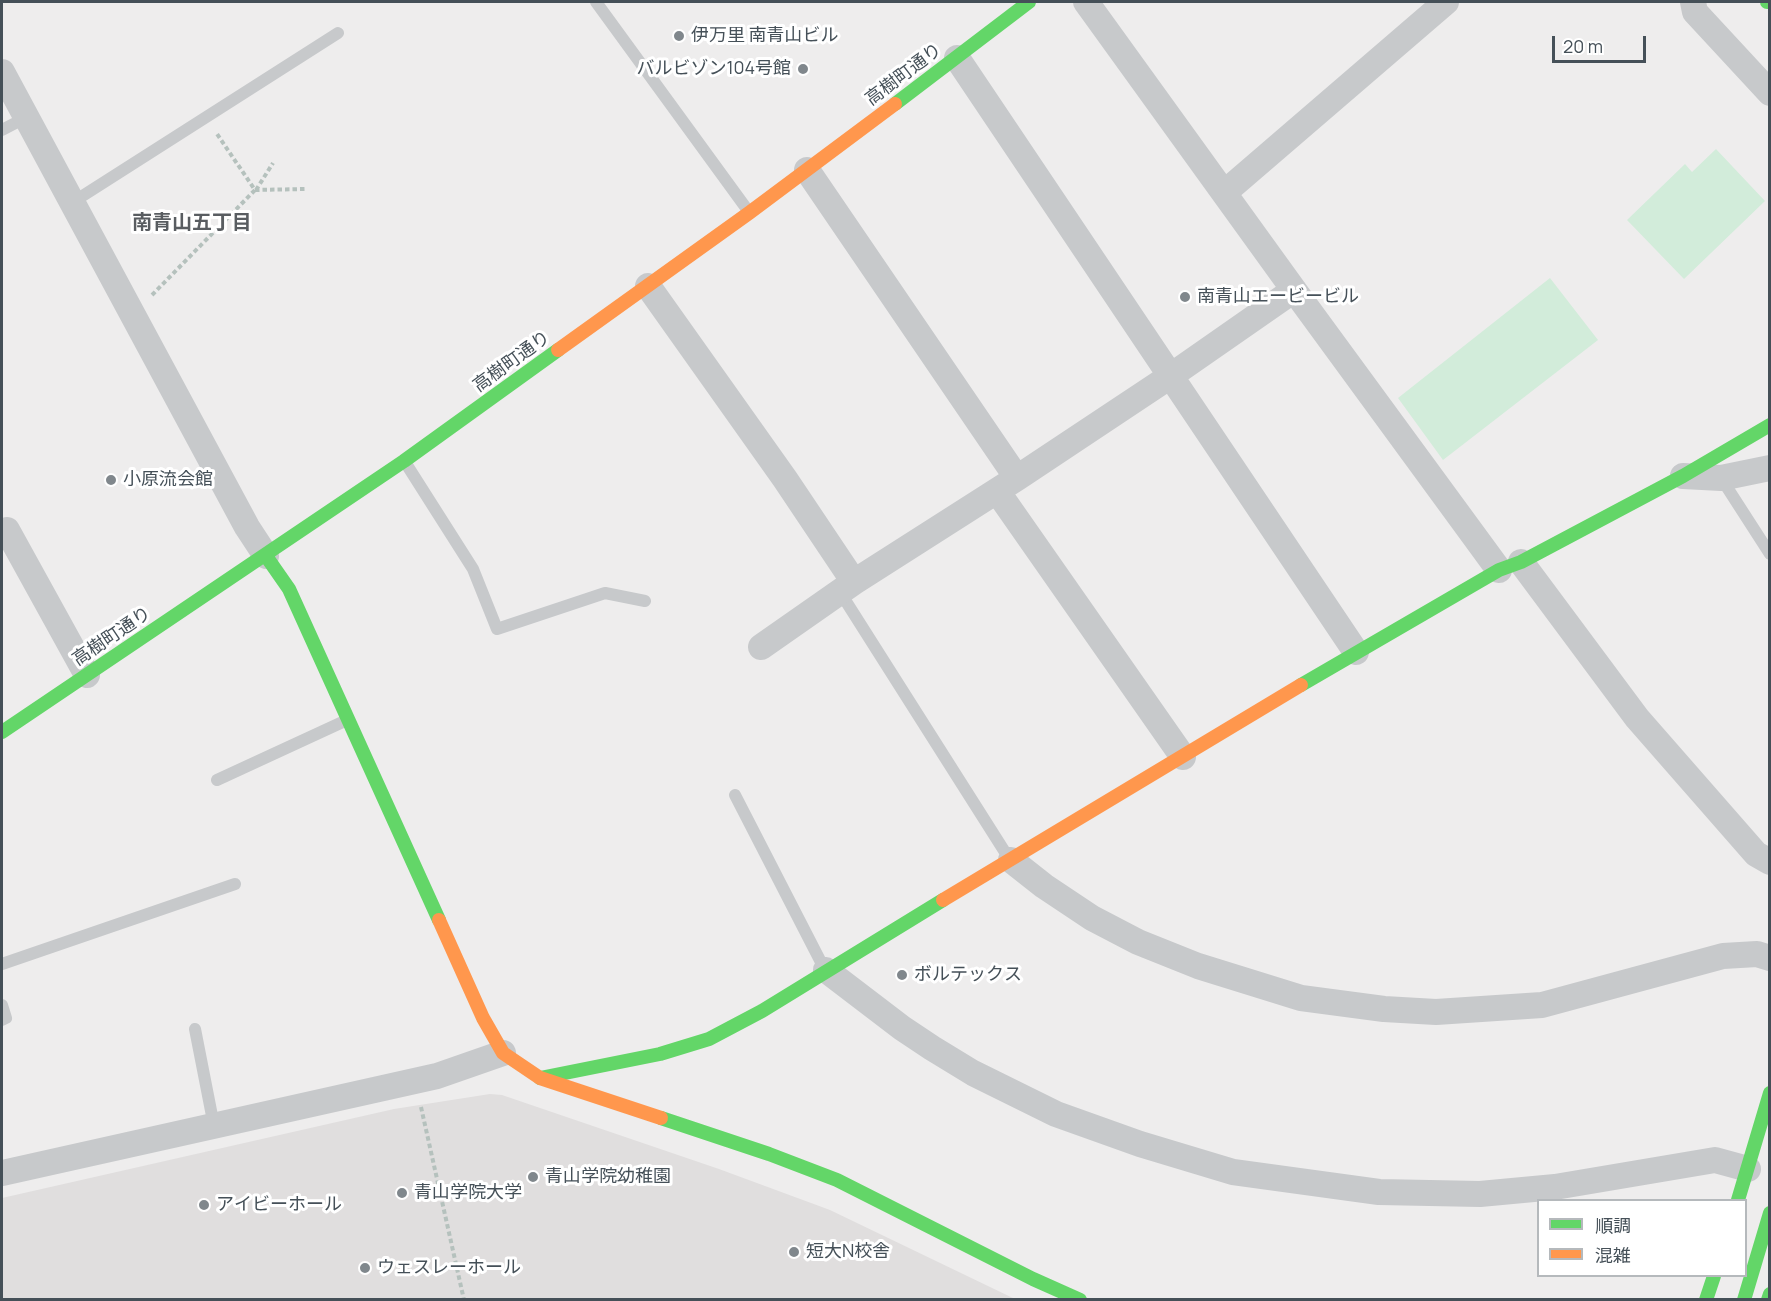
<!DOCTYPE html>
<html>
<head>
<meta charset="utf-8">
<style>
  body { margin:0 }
  #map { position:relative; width:1771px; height:1301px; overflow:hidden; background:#eeeded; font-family:Manrope,"Noto Sans JP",sans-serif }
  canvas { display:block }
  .frame { position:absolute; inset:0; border:3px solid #455058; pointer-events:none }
  .legend { position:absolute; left:1537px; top:1199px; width:210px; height:78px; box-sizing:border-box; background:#fff; border:2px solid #b5b9bc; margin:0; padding:8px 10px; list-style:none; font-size:18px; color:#455058 }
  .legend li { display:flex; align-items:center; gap:12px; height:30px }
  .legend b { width:30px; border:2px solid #b5b9bc }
  .scale { position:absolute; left:1552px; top:36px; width:94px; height:27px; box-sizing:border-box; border:3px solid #455058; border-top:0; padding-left:8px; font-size:18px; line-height:21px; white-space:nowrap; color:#455058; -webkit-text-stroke:4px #fff; paint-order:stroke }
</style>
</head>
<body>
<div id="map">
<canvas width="1771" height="1301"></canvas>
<div class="frame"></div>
<ul class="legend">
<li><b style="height:8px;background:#63d668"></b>順調</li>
<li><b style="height:8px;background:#ff974d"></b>混雑</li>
</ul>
<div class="scale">20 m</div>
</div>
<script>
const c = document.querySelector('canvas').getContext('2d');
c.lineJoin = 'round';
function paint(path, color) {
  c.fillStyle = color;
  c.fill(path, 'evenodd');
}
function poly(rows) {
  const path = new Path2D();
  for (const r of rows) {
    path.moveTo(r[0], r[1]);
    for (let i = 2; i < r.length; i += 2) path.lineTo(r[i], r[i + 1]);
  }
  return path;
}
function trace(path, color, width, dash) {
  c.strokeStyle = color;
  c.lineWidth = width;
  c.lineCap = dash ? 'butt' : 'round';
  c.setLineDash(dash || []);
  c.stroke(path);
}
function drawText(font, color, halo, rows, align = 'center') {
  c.font = font + ' Manrope,"Noto Sans JP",sans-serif';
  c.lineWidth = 6;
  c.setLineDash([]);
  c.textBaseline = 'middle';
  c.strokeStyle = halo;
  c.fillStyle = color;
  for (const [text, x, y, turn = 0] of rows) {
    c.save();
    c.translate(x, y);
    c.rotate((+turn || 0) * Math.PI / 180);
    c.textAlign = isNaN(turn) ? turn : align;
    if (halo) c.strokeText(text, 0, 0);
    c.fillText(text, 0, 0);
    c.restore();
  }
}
const education = poly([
  [490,1094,502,1095,719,1169,830,1210,1015,1299,2,1299,2,1198,394,1109]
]);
const green = poly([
  [1716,149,1765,201,1684,279,1627,220,1685,164,1692,172],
  [1550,278,1598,340,1443,460,1398,398]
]);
const path = poly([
  [255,190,305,189],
  [256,190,273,163],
  [152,295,255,190,217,134],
  [421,1107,464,1300]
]);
const lane = poly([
  [596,2,749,212],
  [2,130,27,117],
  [73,202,338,33],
  [405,462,473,569,497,629,605,593,645,601],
  [1721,478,1770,554],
  [840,592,1010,860],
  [217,780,347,720],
  [735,795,825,970],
  [2,964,235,884],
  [2,1005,6,1018,2,1020],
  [195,1029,214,1126]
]);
const street = poly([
  [1086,2,1294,290,1499,570],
  [1693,2,1695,12,1770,93],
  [957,58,1356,652],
  [2,72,247,527,266,556],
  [807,170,1017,478],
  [1224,193,1446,2],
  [648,286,785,479,854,582],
  [1683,476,1721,478,1770,468],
  [997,491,1183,757],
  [2,532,7,530,87,675],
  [1521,562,1637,718,1756,854,1770,862],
  [761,647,854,582,1017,478,1172,375,1294,290],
  [1011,860,1044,886,1092,918,1138,942,1198,966,1301,998,1384,1009,1436,1012,1542,1005,1723,956,1757,954,1770,958],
  [826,970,902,1028,932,1048,973,1073,1056,1114,1140,1144,1233,1172,1379,1192,1480,1194,1555,1187,1715,1160,1748,1169],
  [2,1173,437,1076,503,1053]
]);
const fast = poly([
  [1767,2,1770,2],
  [895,104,1029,2],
  [266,556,289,589,439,920],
  [1301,685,1499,570,1521,562,1683,476,1770,425],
  [2,732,404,461,558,350],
  [540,1078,660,1054,709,1039,762,1011,943,900],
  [661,1118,769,1154,837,1180,1033,1279,1080,1300],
  [1738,1200,1770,1093],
  [1706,1300,1714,1276],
  [1744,1300,1770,1213],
  [1768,1300,1770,1294]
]);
const slow = poly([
  [558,350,749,213,895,104],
  [943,900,1301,685],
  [439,920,483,1018,503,1053,540,1078,661,1118]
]);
const markers = [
  [679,36,6,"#80878c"],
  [803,69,6,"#80878c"],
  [1185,297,6,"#80878c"],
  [111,480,6,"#80878c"],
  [902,975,6,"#80878c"],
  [533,1177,6,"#80878c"],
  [402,1193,6,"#80878c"],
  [204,1205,6,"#80878c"],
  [794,1252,6,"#80878c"],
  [365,1268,6,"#80878c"]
];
const poiNames = [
  ["伊万里 南青山ビル",691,36],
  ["バルビゾン104号館",791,69,"right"],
  ["南青山エービービル",1197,297],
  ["小原流会館",123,480],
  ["ボルテックス",914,975],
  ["青山学院幼稚園",545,1177],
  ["青山学院大学",414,1193],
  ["アイビーホール",216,1205],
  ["短大N校舎",806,1252],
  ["ウェスレーホール",377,1268]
];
const streetNames = [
  ["高樹町通り",904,75,-37],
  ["高樹町通り",512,362,-36],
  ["高樹町通り",112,637,-34]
];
const neighbourhoodNames = [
  ["南青山五丁目",192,223]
];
paint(education, '#e0dede');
paint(green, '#d2ecda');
trace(path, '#b5c1bd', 4, [4.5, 3]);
trace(lane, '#c7c9cb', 12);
trace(street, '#c7c9cb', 26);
trace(fast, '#63d668', 14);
trace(slow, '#ff974d', 14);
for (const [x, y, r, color] of markers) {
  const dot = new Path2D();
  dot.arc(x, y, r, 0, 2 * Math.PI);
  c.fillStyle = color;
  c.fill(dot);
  trace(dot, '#fff', 2);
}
drawText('18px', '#455058', '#fff', poiNames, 'left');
drawText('18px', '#455058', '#fff', streetNames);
drawText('bold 20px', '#595d61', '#fff', neighbourhoodNames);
</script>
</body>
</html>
